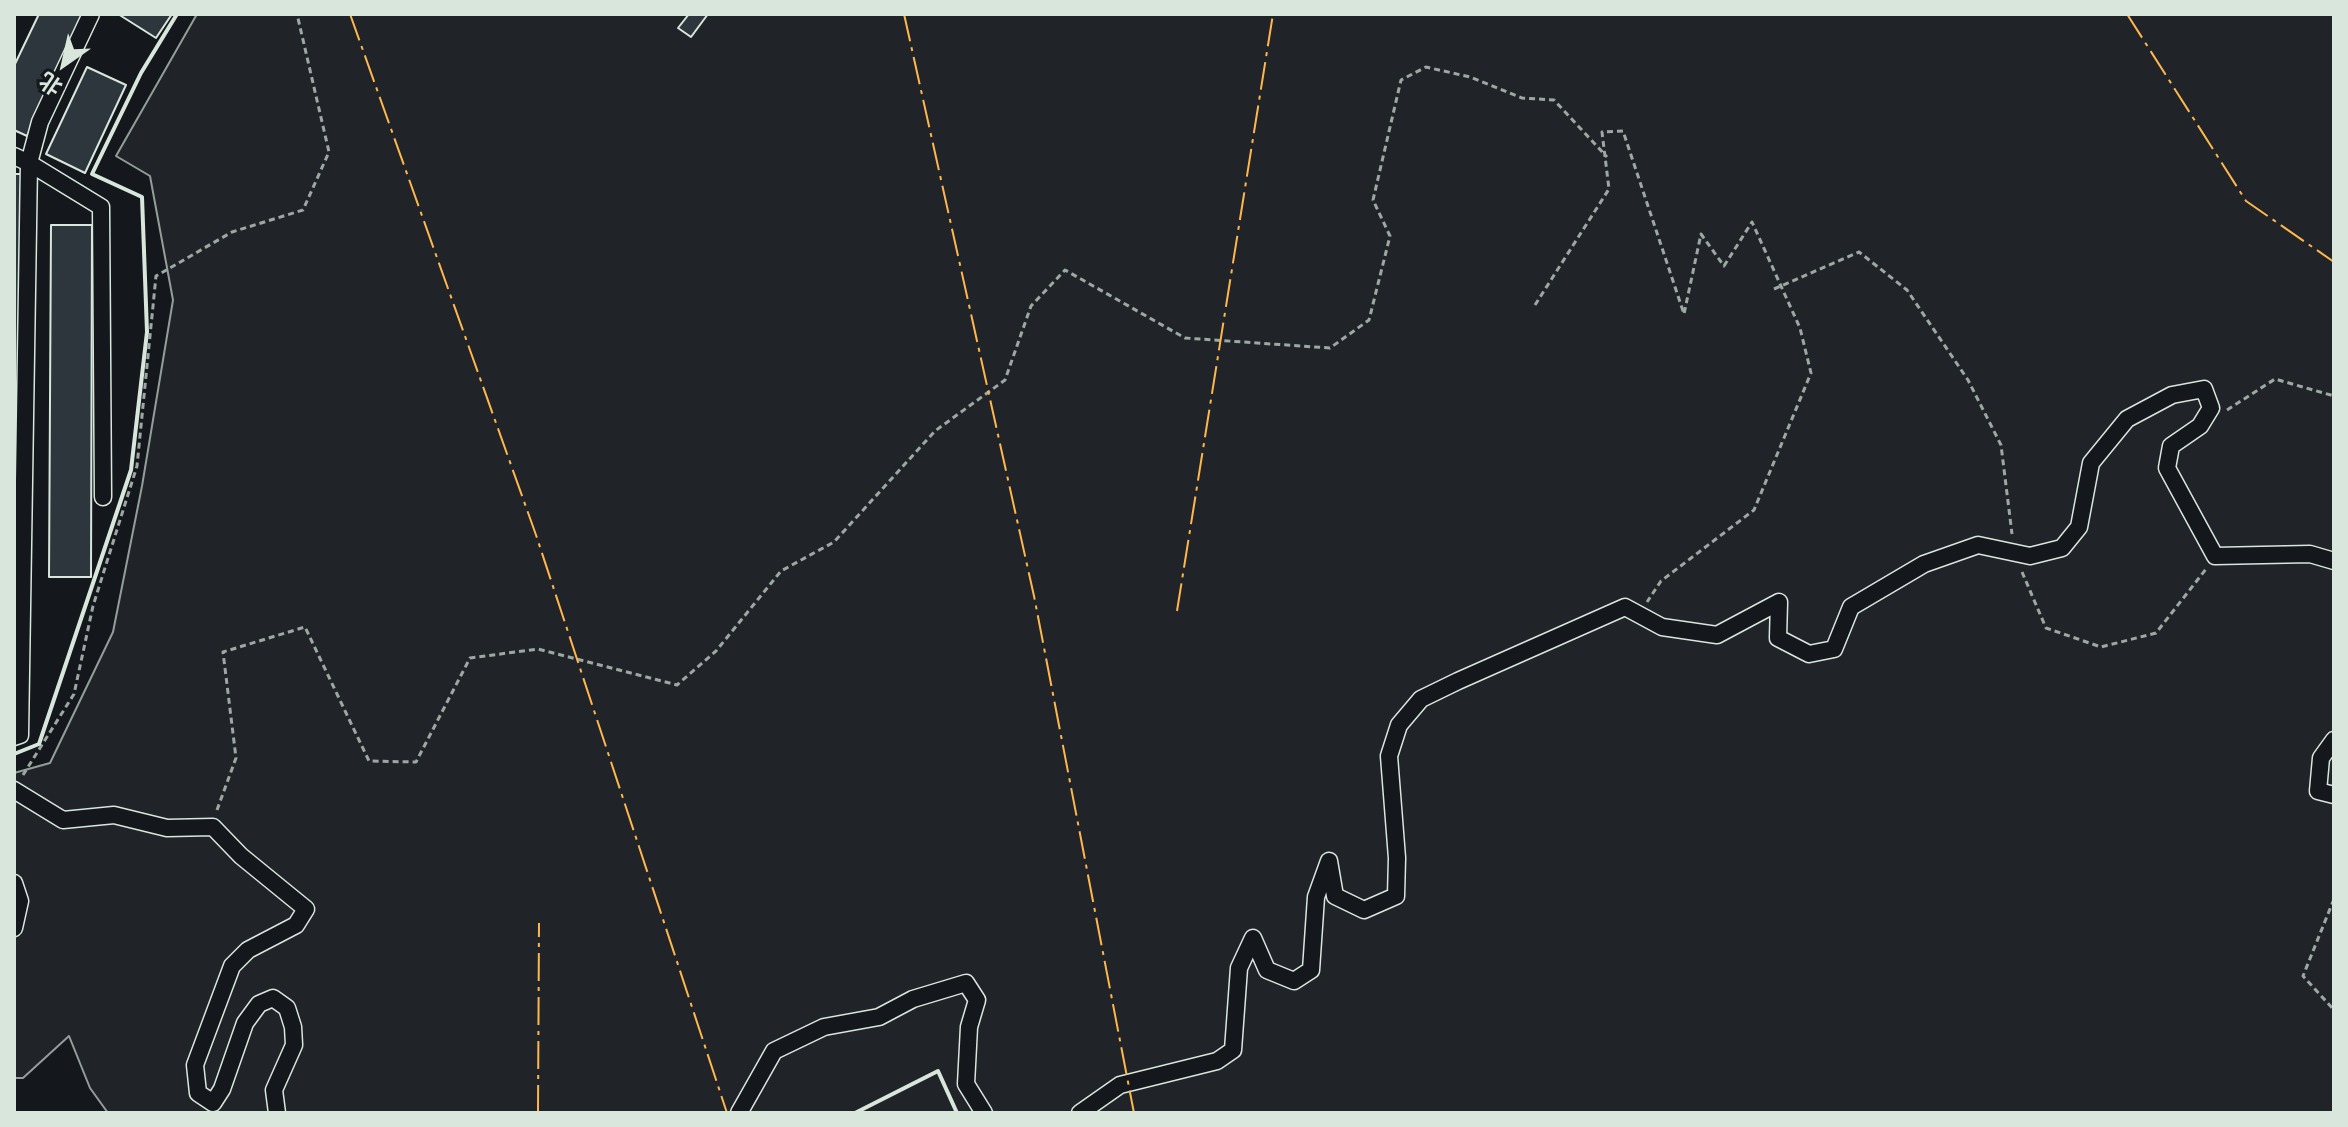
<!DOCTYPE html>
<html>
<head>
<meta charset="utf-8">
<style>
  body { margin:0 }
  #map { position:relative; width:2348px; height:1127px; overflow:hidden; background:#14181c; font-family:Lato,"Noto Sans SC",sans-serif }
  canvas { display:block }
  .frame { position:absolute; inset:0; border:16px solid #d8e6dc; pointer-events:none }
  .north { position:absolute; left:24px; top:24px; width:80px; height:80px; -webkit-text-stroke:6px #14181c; paint-order:stroke; rotate:214deg; font-size:22px; font-weight:700; line-height:32px; text-align:center; color:#d8e6dc }
  .north::after { content:''; display:block; margin:auto; width:28px; height:36px; background:#d8e6dc; clip-path:polygon(50% 0,100% 100%,50% 72%,0 100%) }
</style>
</head>
<body>
<div id="map">
<canvas width="2348" height="1127"></canvas>
<div class="frame"></div>
<div class="north">北</div>
</div>
<script>
const c = document.querySelector('canvas').getContext('2d');
c.lineJoin = 'round';
function paint(path, color) {
  c.fillStyle = color;
  c.fill(path, 'evenodd');
}
function poly(rows) {
  const path = new Path2D();
  for (const r of rows) {
    path.moveTo(r[0], r[1]);
    for (let i = 2; i < r.length; i += 2) path.lineTo(r[i], r[i + 1]);
  }
  return path;
}
function trace(path, color, width, dash) {
  c.strokeStyle = color;
  c.lineWidth = width;
  c.lineCap = dash ? 'butt' : 'round';
  c.setLineDash(dash || []);
  c.stroke(path);
}
const green = poly([
  [197,14,2334,14,2334,1113,108,1113,90,1088,69,1036,23,1078,14,1078,14,773,50,763,113,632,142,486,173,300,150,176,116,156,197,14]
]);
const building = poly([
  [39,14,85,14,27,136,14,130,14,66,39,14],
  [118,14,172,14,156,38,118,14],
  [689,14,708,14,691,37,678,28,689,14],
  [87,67,126,85,85,173,46,154,87,67],
  [14,174,22,174,14,738,14,174],
  [51,225,92,225,91,577,49,577,51,225]
]);
const path = poly([
  [1774,289,1859,252,1907,290,1968,380,2001,445,2012,534],
  [1535,305,1609,189,1602,132,1623,131,1684,314,1701,234,1724,266,1752,222,1800,328,1811,373,1754,510,1661,581,1647,602],
  [2227,410,2275,379,2334,396],
  [2022,572,2046,628,2101,647,2156,633,2206,569],
  [23,775,74,694,93,606,137,466,156,276,232,232,303,210,329,152,297,14],
  [217,810,236,758,223,652,305,627,369,761,416,762,470,658,538,649,677,685,716,651,781,571,834,542,935,431,1005,380,1031,306,1065,270,1185,338,1330,348,1369,320,1390,236,1373,200,1401,80,1426,67,1470,77,1522,98,1554,100,1607,157],
  [2334,899,2303,976,2334,1010]
]);
const minor = poly([
  [91,14,40,122,29,163,101,207,103,497],
  [14,156,29,163,20,735,14,737],
  [2334,740,2321,758,2318,791,2334,795],
  [14,790,63,820,114,815,167,828,213,827,241,856,306,909,296,925,248,950,232,966,195,1065,198,1093,213,1103,222,1089,245,1023,259,1004,273,998,287,1008,293,1027,294,1045,274,1090,277,1113],
  [14,883,20,901,14,928],
  [739,1113,774,1051,824,1027,879,1017,913,999,966,983,977,1000,969,1027,966,1084,984,1113],
  [1080,1113,1120,1085,1217,1061,1233,1050,1239,968,1253,938,1267,970,1294,981,1311,970,1316,897,1329,861,1335,896,1364,910,1396,896,1397,858,1389,756,1399,725,1421,699,1458,681,1625,607,1662,627,1717,635,1779,602,1778,638,1809,654,1834,649,1851,607,1924,564,1978,545,2030,556,2062,548,2079,527,2091,463,2127,419,2172,395,2204,389,2211,408,2200,426,2171,446,2167,468,2215,556,2310,554,2334,561]
]);
const wall = poly([
  [14,754,39,744,131,470,147,332,142,197,92,174,141,73,177,14],
  [855,1113,938,1071,957,1113]
]);
const power = poly([
  [350,14,536,535,727,1113],
  [904,14,1034,596,1134,1113],
  [2127,14,2246,201,2334,262],
  [1177,611,1273,14],
  [538,1113,539,923]
]);
paint(green, '#202428');
trace(green, '#939e99', 2);
paint(building, '#2c363c');
trace(building, '#d8e6dc', 2);
trace(minor, '#d8e6dc', 19);
trace(path, '#9da8a2', 3, [6, 4]);
trace(minor, '#14181c', 16);
trace(wall, '#d8e6dc', 4);
trace(power, '#ffb74d', 2, [28, 6, 4, 6]);
</script>
</body>
</html>
